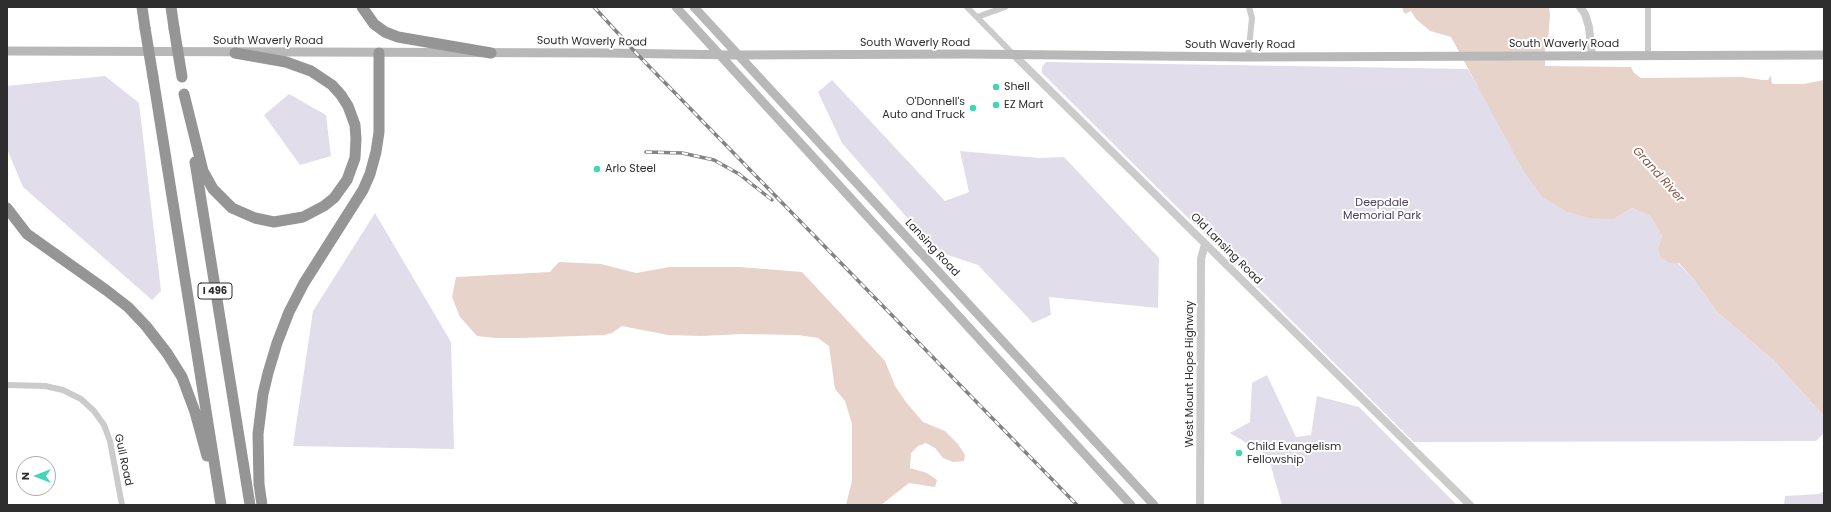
<!DOCTYPE html>
<html>
<head>
<meta charset="utf-8">
<style>
  body { margin:0 }
  #map { position:relative; width:1831px; height:512px; overflow:hidden; background:#fff; font-family:Poppins,sans-serif }
  canvas { display:block }
  .frame { position:absolute; inset:0; border:8px solid #2e2e2e; pointer-events:none }
  .north { position:absolute; left:16px; top:456px; width:40px; height:40px; box-sizing:border-box; background:#fff; border:1px solid #ababab; border-radius:50%; rotate:270deg; font-size:11px; font-weight:700; line-height:16px; text-align:center; color:#2e2e2e }
  .north::after { content:''; display:block; margin:auto; width:14px; height:18px; background:#41d5b9; clip-path:polygon(50% 0,100% 100%,50% 72%,0 100%) }
</style>
</head>
<body>
<div id="map">
<canvas width="1831" height="512"></canvas>
<div class="frame"></div>
<div class="north">N</div>
</div>
<script>
const c = document.querySelector('canvas').getContext('2d');
c.lineJoin = 'round';
function paint(path, color) {
  c.fillStyle = color;
  c.fill(path, 'evenodd');
}
function poly(rows) {
  const path = new Path2D();
  for (const r of rows) {
    path.moveTo(r[0], r[1]);
    for (let i = 2; i < r.length; i += 2) path.lineTo(r[i], r[i + 1]);
  }
  return path;
}
function trace(path, color, width, dash) {
  c.strokeStyle = color;
  c.lineWidth = width;
  c.lineCap = dash ? 'butt' : 'round';
  c.setLineDash(dash || []);
  c.stroke(path);
}
function drawText(font, color, halo, rows, align = 'center') {
  c.font = font + ' Poppins,sans-serif';
  c.lineWidth = 4;
  c.setLineDash([]);
  c.textBaseline = 'middle';
  c.strokeStyle = halo;
  c.fillStyle = color;
  for (const [text, x, y, turn = 0] of rows) {
    c.save();
    c.translate(x, y);
    c.rotate((+turn || 0) * Math.PI / 180);
    c.textAlign = isNaN(turn) ? turn : align;
    if (halo) c.strokeText(text, 0, 0);
    c.fillText(text, 0, 0);
    c.restore();
  }
}
const green = poly([
  [1046,62,1468,69,1478,87,1614,219,1632,208,1650,216,1662,236,1658,247,1669,263,1678,263,1694,280,1716,311,1773,360,1824,416,1824,433,1816,441,1414,442,1042,73,1042,67],
  [105,76,139,103,161,291,152,300,23,187,7,149,7,86],
  [832,80,945,201,969,192,960,151,1039,158,1064,157,1159,258,1158,308,1049,297,1051,315,1033,323,978,265,936,251,842,143,818,92],
  [289,94,326,115,331,156,300,165,264,115],
  [375,213,451,342,454,449,293,446,313,311],
  [1267,375,1296,437,1311,435,1317,396,1359,407,1457,505,1282,505,1268,456,1230,433,1250,422,1252,383],
  [1824,491,1824,505,1784,505,1785,496,1819,494]
]);
const water = poly([
  [1406,7,1549,7,1550,15,1548,41,1545,42,1545,66,1631,67,1634,73,1641,78,1649,78,1742,77,1763,80,1768,80,1771,75,1772,84,1803,84,1824,80,1824,416,1773,360,1716,311,1694,280,1679,263,1669,263,1660,257,1658,247,1662,236,1650,216,1632,208,1614,219,1590,218,1568,212,1542,197,1523,170,1451,37,1430,31,1416,19,1411,11,1405,14,1402,9],
  [559,262,601,264,636,273,670,267,740,267,802,272,885,361,895,386,906,402,923,422,945,431,958,444,965,455,964,461,953,462,943,458,935,448,926,443,918,446,911,453,910,468,927,473,937,480,935,487,909,483,881,505,846,505,852,481,852,424,845,401,835,389,829,346,818,338,798,335,742,334,701,336,668,335,622,326,612,333,604,335,521,338,496,338,477,336,460,317,452,297,456,277,550,272]
]);
const minor = poly([
  [967,7,1014,55],
  [977,17,1005,7],
  [1648,56,1648,7],
  [1248,57,1252,18,1249,7],
  [7,385,45,386,63,390,81,399,94,411,104,425,110,441,122,505]
]);
const tertiary = poly([
  [1580,7,1585,14,1589,27,1592,56],
  [1014,55,1470,505],
  [1200,505,1201,259,1205,244]
]);
const secondary = poly([
  [676,7,1131,505],
  [694,7,1154,505],
  [7,51,607,53,737,55,967,54,1248,57,1824,55]
]);
const motorway = poly([
  [142,7,145,28],
  [171,7,174,28],
  [362,7,374,24,385,32,398,37,491,53],
  [153,77,221,505],
  [184,94,203,171,213,189,232,208,255,218,274,222,303,217,324,206,334,198,347,180,355,158,356,139,355,125,348,106,341,95,332,85,311,71,286,62,235,53],
  [195,162,250,505],
  [7,208,27,234,106,290,128,307,146,326,167,353,182,377,195,412,207,456],
  [262,505,259,484,258,434,263,394,268,373,277,343,289,312,304,283,363,190,370,174,376,152,379,132,379,53]
]);
const rail = poly([
  [594,7,637,54,1077,505],
  [646,152,682,153,714,160,739,174,772,200]
]);
const motorwayBridge = poly([
  [145,28,153,77],
  [174,28,182,77]
]);
const markers = [
  [996,87,4,"#41d5b9"],
  [996,105,4,"#41d5b9"],
  [973,108,4,"#41d5b9"],
  [597,169,4,"#41d5b9"],
  [1239,453,4,"#41d5b9"]
];
const shields = [
  [215,291,34]
];
const shieldNames = [
  ["I 496",215,291]
];
const streetNames = [
  ["South Waverly Road",268,41],
  ["South Waverly Road",592,42,1],
  ["South Waverly Road",915,43],
  ["South Waverly Road",1564,44],
  ["South Waverly Road",1240,45],
  ["Lansing Road",932,248,47],
  ["Old Lansing Road",1226,249,45],
  ["West Mount Hope Highway",1190,374,-90],
  ["Gull Road",123,460,78]
];
const poiNames = [
  ["Shell",1004,87],
  ["O'Donnell's",965,102,"right"],
  ["Auto and Truck",965,115,"right"],
  ["EZ Mart",1004,105],
  ["Arlo Steel",605,169],
  ["Child Evangelism",1247,447],
  ["Fellowship",1247,460]
];
const parkNames = [
  ["Deepdale",1382,203],
  ["Memorial Park",1382,216]
];
const waterNames = [
  ["Grand River",1658,175,48]
];
paint(green, '#e2ddea');
paint(water, '#e8d3cb');
trace(minor, '#cbcbcb', 6);
trace(tertiary, '#cbcbcb', 8);
trace(secondary, '#b8b8b8', 9);
trace(motorway, '#959595', 11);
trace(rail, '#838383', 3.5);
trace(rail, '#fff', 2, [6]);
trace(motorwayBridge, '#959595', 11);
for (const [x, y, r, color] of markers) {
  const dot = new Path2D();
  dot.arc(x, y, r, 0, 2 * Math.PI);
  c.fillStyle = color;
  c.fill(dot);
  trace(dot, '#fff', 1.5);
}
for (const [x, y, w] of shields) {
  const box = new Path2D();
  box.roundRect(x - w / 2, y - 8, w, 16, 3);
  c.fillStyle = '#fff';
  c.fill(box);
  trace(box, '#2e2e2e', 1);
}
drawText('bold 10px', '#2e2e2e', null, shieldNames);
drawText('11px', '#2e2e2e', '#fff', streetNames);
drawText('11px', '#2e2e2e', '#fff', poiNames, 'left');
drawText('11px', '#504066', '#fff', parkNames);
drawText('italic 12px', '#895644', '#fff', waterNames);
</script>
</body>
</html>
